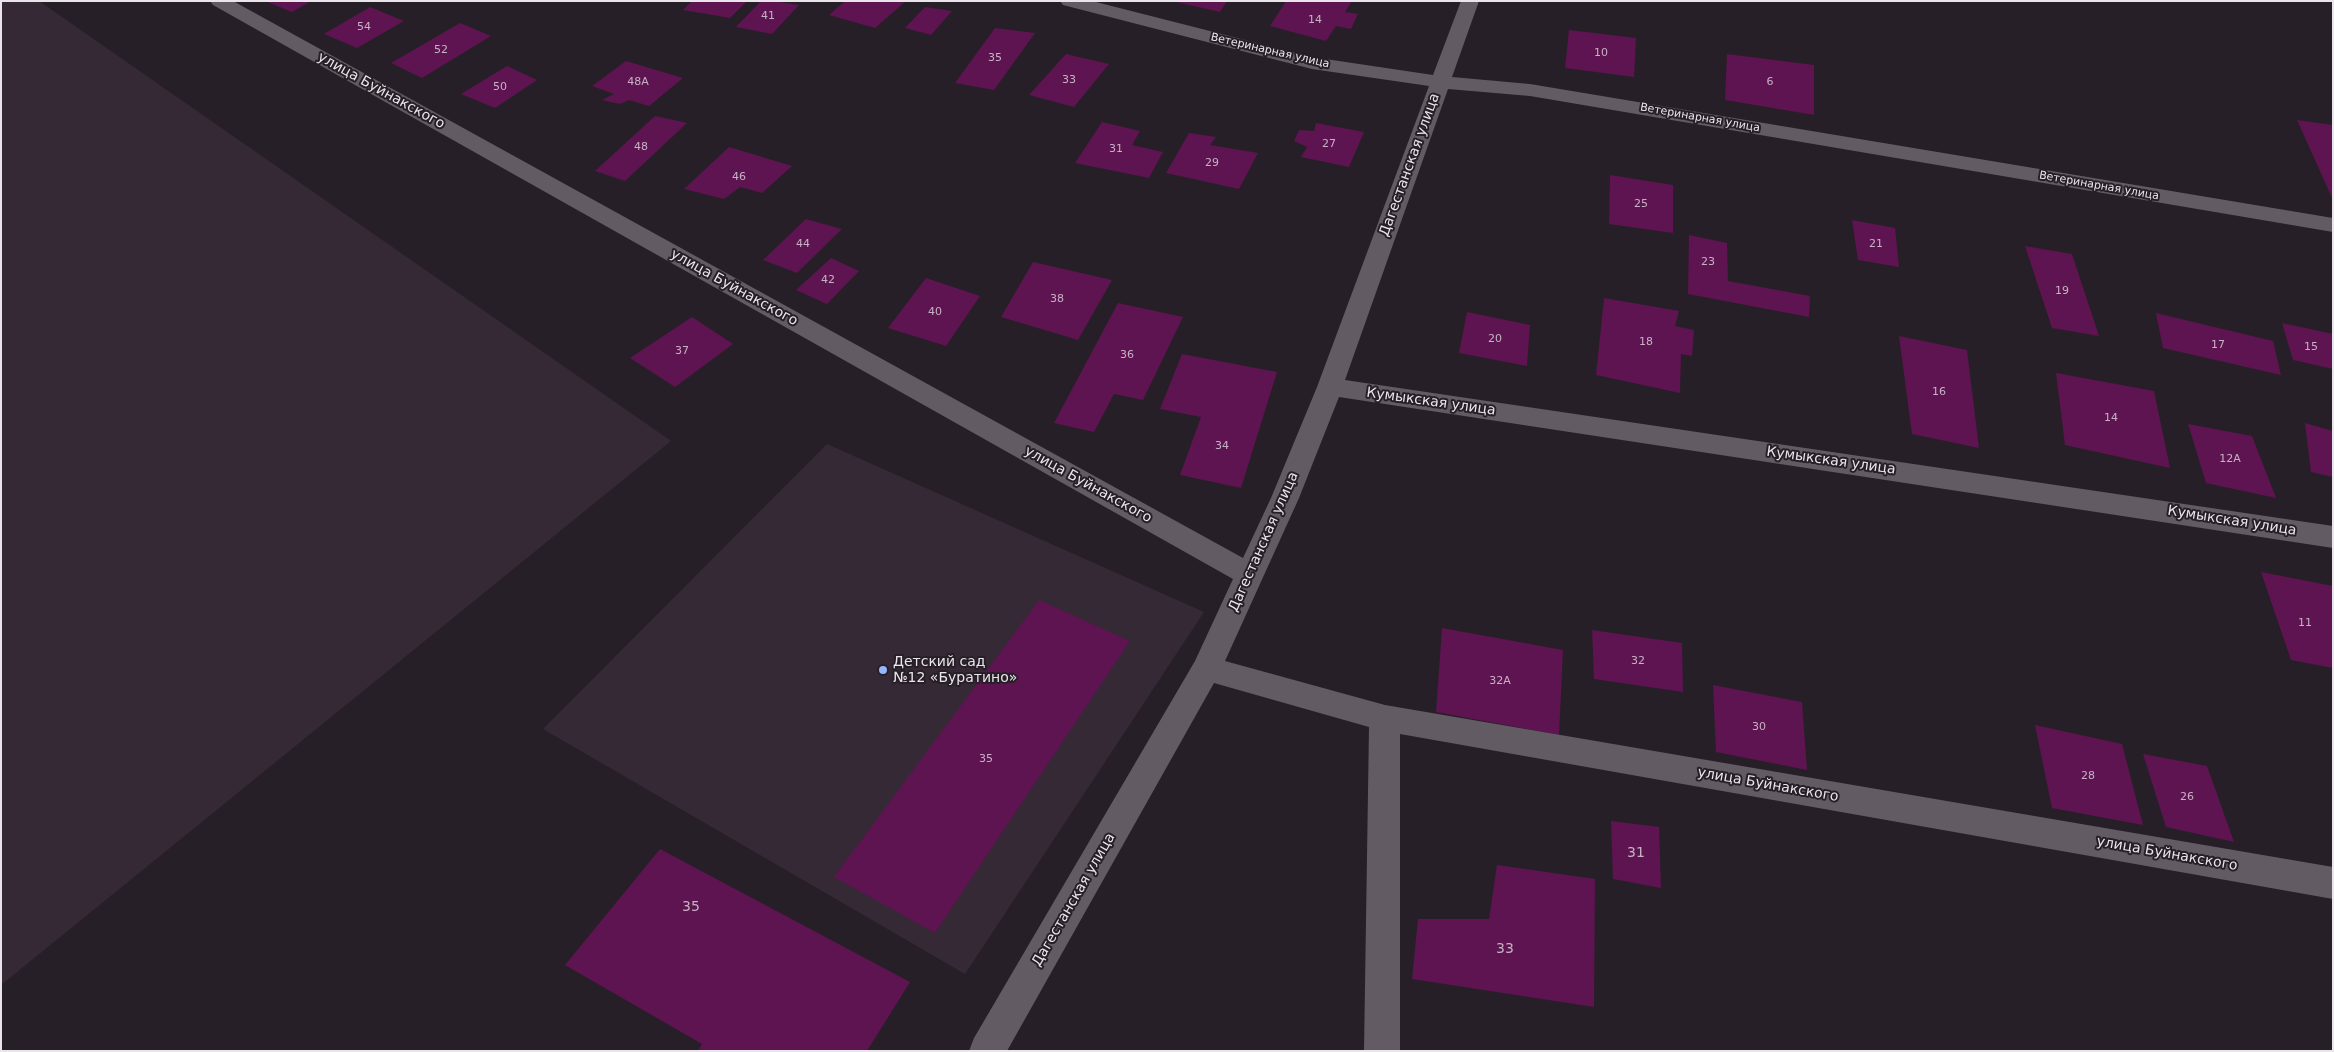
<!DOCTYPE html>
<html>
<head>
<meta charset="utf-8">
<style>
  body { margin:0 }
  #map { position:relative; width:2334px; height:1052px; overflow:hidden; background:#271f27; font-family:"DejaVu Sans",sans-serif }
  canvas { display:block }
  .frame { position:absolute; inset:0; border:2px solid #eae5ea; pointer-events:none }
</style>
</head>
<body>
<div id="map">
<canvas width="2334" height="1052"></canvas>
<div class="frame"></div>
</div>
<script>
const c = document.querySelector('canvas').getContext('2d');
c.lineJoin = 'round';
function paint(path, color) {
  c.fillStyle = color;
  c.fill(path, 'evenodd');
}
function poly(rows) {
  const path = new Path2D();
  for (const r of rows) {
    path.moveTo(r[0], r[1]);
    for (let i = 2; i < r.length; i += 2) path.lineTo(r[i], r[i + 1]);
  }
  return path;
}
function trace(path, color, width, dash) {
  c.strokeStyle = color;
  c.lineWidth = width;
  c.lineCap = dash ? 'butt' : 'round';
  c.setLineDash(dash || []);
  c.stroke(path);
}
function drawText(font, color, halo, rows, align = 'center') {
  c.font = font + ' "DejaVu Sans",sans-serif';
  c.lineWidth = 4;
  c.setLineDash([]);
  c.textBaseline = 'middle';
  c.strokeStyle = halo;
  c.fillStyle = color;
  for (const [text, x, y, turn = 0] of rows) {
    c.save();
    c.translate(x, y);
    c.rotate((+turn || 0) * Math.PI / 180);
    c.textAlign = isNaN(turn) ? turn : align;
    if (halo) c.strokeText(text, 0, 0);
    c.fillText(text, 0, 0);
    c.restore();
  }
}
const built = poly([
  [1,1,39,1,671,441,1,985],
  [827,444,1204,612,965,974,543,729]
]);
const building = poly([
  [265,1,311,1,292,12],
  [692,1,747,1,730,18,683,10],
  [761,1,773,1,799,5,772,34,736,27],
  [845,1,906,1,875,28,829,15],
  [1172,1,1227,1,1220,12],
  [1286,1,1352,1,1345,12,1358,14,1351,29,1336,26,1326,41,1270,26],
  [370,7,404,21,357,48,324,34],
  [925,7,952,11,931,35,905,28],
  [460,23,491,36,422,78,391,63],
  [995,28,1035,33,994,90,955,83],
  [1569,30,1636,38,1634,77,1565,68],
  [1066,54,1109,64,1074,107,1029,95],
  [1727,54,1814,65,1814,115,1725,100],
  [626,61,683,78,649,106,629,100,620,104,602,100,614,94,592,86],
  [507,66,537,80,495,108,461,94],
  [655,116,687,123,625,181,595,171],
  [2297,120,2333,125,2333,200],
  [1102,122,1140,131,1132,145,1163,152,1149,178,1075,163],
  [1316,123,1364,132,1349,167,1301,157,1307,147,1294,141,1299,130,1314,131],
  [1189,133,1216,137,1210,145,1258,153,1239,189,1166,173],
  [729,147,792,166,762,193,740,187,724,199,684,189],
  [1610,175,1673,185,1673,233,1609,224],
  [806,219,842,229,797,273,763,260],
  [1852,220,1895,228,1899,267,1858,260],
  [1689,235,1727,243,1728,281,1810,296,1809,317,1688,294],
  [2025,246,2072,254,2099,336,2052,328],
  [831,258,859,271,827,304,796,290],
  [1033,262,1112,280,1078,340,1001,317],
  [926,278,980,296,946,346,888,328],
  [1604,298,1679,311,1675,326,1694,330,1692,356,1681,354,1680,393,1596,375],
  [1118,303,1183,317,1143,400,1114,394,1094,432,1054,423],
  [1467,312,1530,325,1527,366,1459,353],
  [2156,313,2273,341,2281,375,2163,348],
  [692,317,733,344,675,387,630,358],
  [2282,323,2333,334,2333,369,2293,360],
  [1899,336,1967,350,1979,448,1912,434],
  [1182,354,1277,372,1241,488,1180,475,1201,417,1160,409],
  [2056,373,2154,391,2170,468,2065,445],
  [2305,423,2333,431,2333,477,2311,472],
  [2188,424,2252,436,2276,498,2206,483],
  [2261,572,2333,586,2333,668,2291,660],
  [1039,600,1130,641,935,933,834,877],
  [1442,628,1563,650,1559,735,1436,712],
  [1592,630,1682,643,1683,692,1594,679],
  [1713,685,1802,702,1807,770,1716,752],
  [2035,725,2122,744,2143,825,2052,808],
  [2143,754,2207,766,2234,842,2166,827],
  [1611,821,1659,827,1661,888,1613,879],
  [660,849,910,982,867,1051,698,1051,702,1044,565,965],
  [1497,865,1595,879,1594,1007,1412,979,1418,919,1489,919]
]);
const minor = poly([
  [210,1,233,1,1243,558,1271,498,1317,387,1429,86,1312,69,1063,5,1060,1,1092,1,1312,57,1433,75,1461,1,1479,1,1452,77,1530,84,2333,218,2333,232,1530,96,1448,89,1345,380,2333,526,2333,548,1339,397,1299,498,1225,661,1385,705,2333,867,2333,899,1400,734,1400,1051,1364,1051,1369,727,1214,683,1007,1051,969,1051,974,1038,1195,661,1233,579,213,5,210,1]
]);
const markers = [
  [883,670,5,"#97b6fd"]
];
const numberNames = [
  ["41",768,16],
  ["14",1315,20],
  ["54",364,27],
  ["52",441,50],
  ["10",1601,53],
  ["35",995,58],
  ["33",1069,80],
  ["48А",638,82],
  ["6",1770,82],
  ["50",500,87],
  ["27",1329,144],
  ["48",641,147],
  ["31",1116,149],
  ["29",1212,163],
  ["46",739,177],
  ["25",1641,204],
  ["44",803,244],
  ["21",1876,244],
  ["23",1708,262],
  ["42",828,280],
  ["19",2062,291],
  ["38",1057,299],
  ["40",935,312],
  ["20",1495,339],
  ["18",1646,342],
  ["17",2218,345],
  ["15",2311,347],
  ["37",682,351],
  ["36",1127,355],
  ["16",1939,392],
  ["14",2111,418],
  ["34",1222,446],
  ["12А",2230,459],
  ["11",2305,623],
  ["32",1638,661],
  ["32А",1500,681],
  ["30",1759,727],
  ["35",986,759],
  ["28",2088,776],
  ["26",2187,797]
];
const farStreetnames = [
  ["Ветеринарная улица",1270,51,13],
  ["Ветеринарная улица",1700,118,10],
  ["Ветеринарная улица",2099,186,10]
];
const streetNames = [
  ["улица Буйнакского",381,91,29],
  ["Дагестанская улица",1410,165,-70],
  ["улица Буйнакского",734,288,29],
  ["Кумыкская улица",1431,402,8],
  ["Кумыкская улица",1831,461,8],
  ["улица Буйнакского",1088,485,29],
  ["Кумыкская улица",2232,521,9],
  ["Дагестанская улица",1264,542,-66],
  ["улица Буйнакского",1768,785,10],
  ["улица Буйнакского",2167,854,10],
  ["Дагестанская улица",1074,900,-60]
];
const poiNames = [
  ["Детский сад",893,662],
  ["№12 «Буратино»",893,678]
];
const nearNumbernames = [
  ["31",1636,853],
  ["35",691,907],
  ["33",1505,949]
];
paint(built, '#352935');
paint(building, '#5d1451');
paint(minor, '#635b63');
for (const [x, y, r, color] of markers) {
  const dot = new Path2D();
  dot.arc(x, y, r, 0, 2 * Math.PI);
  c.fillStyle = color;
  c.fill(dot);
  trace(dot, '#271f27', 2);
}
drawText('11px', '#c7b1c4', null, numberNames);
drawText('11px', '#eae5ea', '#271f27', farStreetnames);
drawText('14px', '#eae5ea', '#271f27', streetNames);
drawText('14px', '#eae5ea', '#271f27', poiNames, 'left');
drawText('14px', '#c7b1c4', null, nearNumbernames);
</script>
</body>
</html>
